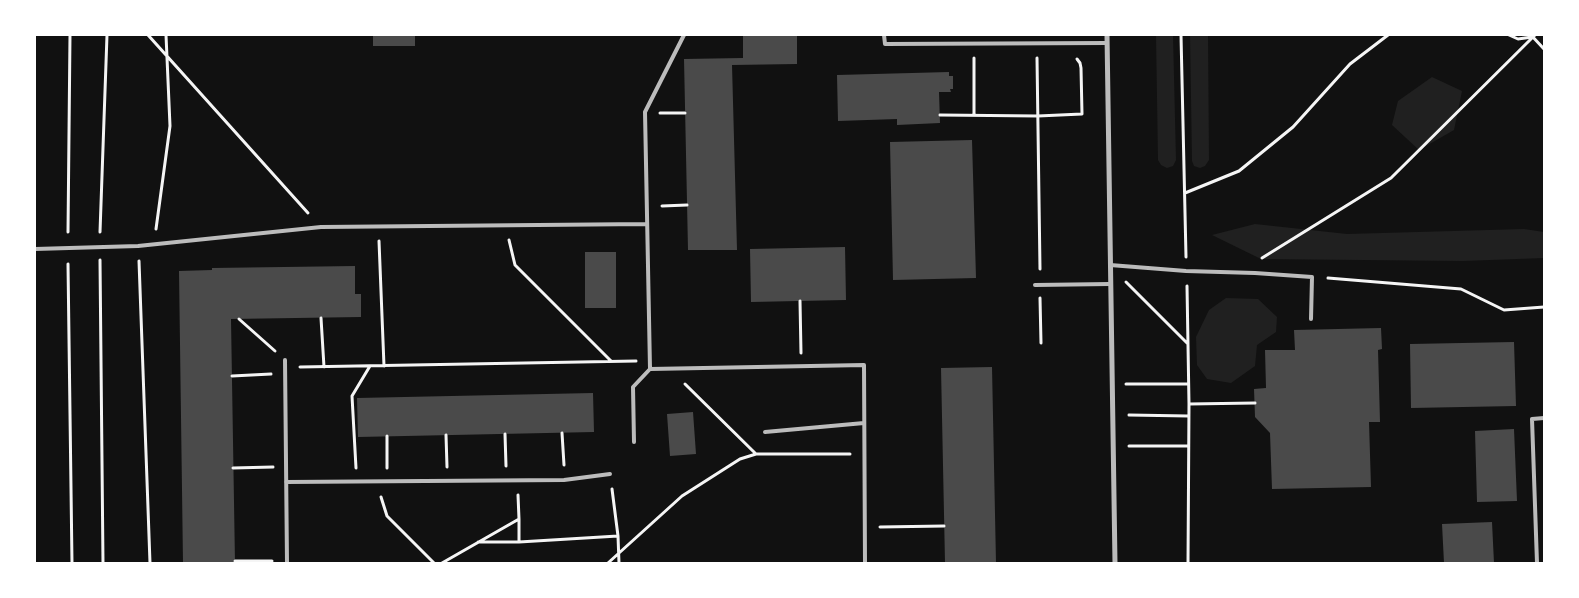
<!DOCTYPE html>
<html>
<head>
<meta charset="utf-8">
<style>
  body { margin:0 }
  #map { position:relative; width:1579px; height:598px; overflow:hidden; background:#111; font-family:Rubik,sans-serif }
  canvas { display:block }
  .frame { position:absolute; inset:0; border:36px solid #fff; pointer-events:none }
</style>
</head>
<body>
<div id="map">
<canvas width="1579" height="598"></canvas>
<div class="frame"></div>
</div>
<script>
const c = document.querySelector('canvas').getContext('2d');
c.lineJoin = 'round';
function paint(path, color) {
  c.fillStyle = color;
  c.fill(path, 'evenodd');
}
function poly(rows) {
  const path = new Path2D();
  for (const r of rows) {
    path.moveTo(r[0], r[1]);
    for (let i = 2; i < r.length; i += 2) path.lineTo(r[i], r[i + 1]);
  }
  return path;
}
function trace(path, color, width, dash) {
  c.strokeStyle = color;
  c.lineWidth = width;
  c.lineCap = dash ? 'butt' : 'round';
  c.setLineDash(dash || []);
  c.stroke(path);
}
const green = poly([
  [1156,35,1173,35,1176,160,1173,166,1167,168,1161,165,1158,160],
  [1190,35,1208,35,1209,160,1205,166,1200,168,1194,166,1192,161],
  [1432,77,1462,91,1454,130,1419,150,1392,125,1398,101],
  [1255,224,1347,234,1524,229,1544,232,1544,258,1463,261,1261,259,1212,235],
  [1226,298,1258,299,1277,317,1276,332,1257,345,1255,366,1231,383,1207,379,1197,365,1196,337,1209,310]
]);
const building = poly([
  [373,35,415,35,415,46,373,46],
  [743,35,797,35,797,64,732,65,737,250,688,250,684,59,743,58],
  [949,72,949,76,953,76,953,89,950,89,951,92,939,92,940,123,897,125,897,119,838,121,837,75],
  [972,140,976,278,893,280,890,142],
  [845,247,846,300,751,302,750,249],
  [585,252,616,252,616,308,585,308],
  [355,266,355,294,361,294,361,317,231,319,235,563,183,563,179,271,212,270,212,268],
  [1381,328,1382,349,1378,350,1380,422,1369,422,1371,487,1272,489,1270,433,1255,417,1254,389,1266,388,1265,350,1295,350,1294,330],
  [1514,342,1516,406,1411,408,1410,344],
  [992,367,996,563,945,563,941,368],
  [593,393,594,432,358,437,357,398],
  [693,412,696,454,670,456,667,414],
  [1514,429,1517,501,1477,502,1475,431],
  [1492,522,1494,563,1444,563,1442,524]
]);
const path = poly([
  [148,35,308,213],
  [1181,35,1186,257],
  [1509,35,1518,39,1532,37],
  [1531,35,1544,49],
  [974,58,974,115],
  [1037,58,1040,269],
  [660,113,685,113],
  [940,115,1038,116,1082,114,1081,68,1080,63,1077,59],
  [1185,193,1239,171,1293,127,1350,64,1388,35],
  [662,206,687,205],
  [156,229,170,126,166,35],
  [68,232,70,35],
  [100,232,107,35],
  [509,240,515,265,611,361],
  [379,241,384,366],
  [1262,258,1391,178,1535,35],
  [100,260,103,563],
  [139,261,150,563],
  [68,264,72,563],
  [1328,278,1461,289,1504,310,1544,307],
  [1126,282,1187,343],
  [1187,286,1189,404,1188,563],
  [1040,298,1041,343],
  [800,301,801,353],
  [321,318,324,367],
  [239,319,275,351],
  [300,367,636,361],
  [232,376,271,374],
  [1126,384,1188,384],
  [1189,404,1255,403],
  [1129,415,1188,416],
  [562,433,564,465],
  [505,434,506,466],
  [446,435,447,467],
  [1129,446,1188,446],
  [756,454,850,454],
  [233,468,273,467],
  [356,468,352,396,370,366],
  [387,468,387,436],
  [612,489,618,536,619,563],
  [381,497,387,516,434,563],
  [519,519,519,542],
  [880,527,944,526],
  [478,542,519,542,618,536],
  [235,561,272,561],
  [442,563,519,519,518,495],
  [608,563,682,496,740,459,756,454,685,384]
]);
const service = poly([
  [684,35,645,112,650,369,864,365,865,563],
  [884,35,885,44,1107,43],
  [35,249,138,246,321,227,646,224],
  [1110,265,1186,271,1255,273,1312,277,1311,319],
  [1035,285,1110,284],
  [285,360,287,563],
  [765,432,864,423],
  [634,442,633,387,650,369],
  [286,482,564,480,610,474],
  [1537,563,1532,419,1544,418]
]);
const minor = poly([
  [1107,35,1115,563]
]);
paint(green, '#202020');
paint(building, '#4a4a4a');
trace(path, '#f5f5f5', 3);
trace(service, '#bcbcbc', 4);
trace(minor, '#bcbcbc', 5);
</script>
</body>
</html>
